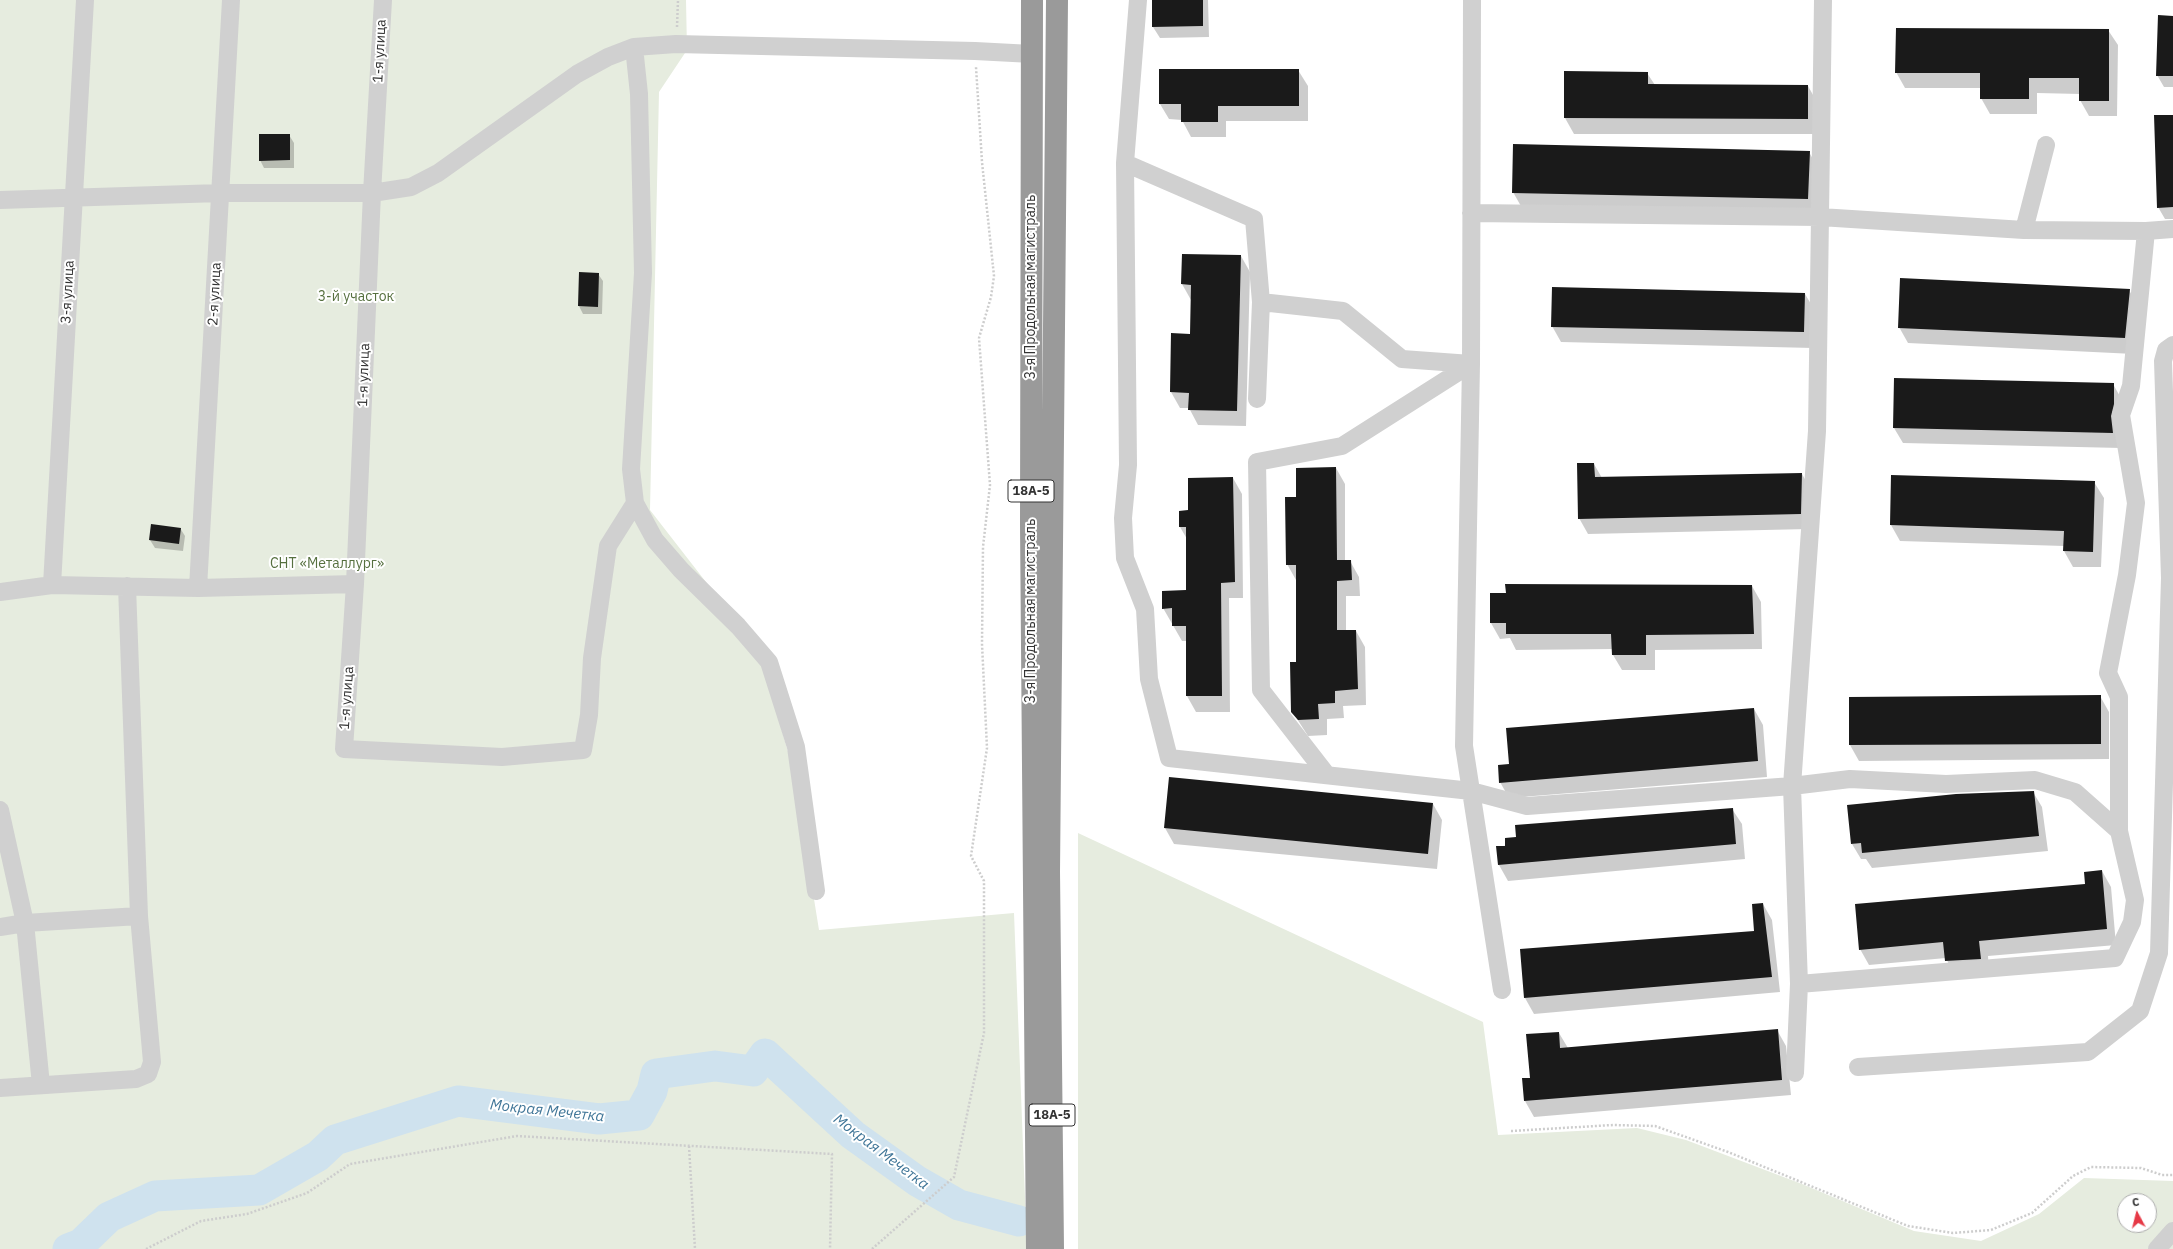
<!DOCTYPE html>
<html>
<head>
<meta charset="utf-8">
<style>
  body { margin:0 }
  #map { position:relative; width:2173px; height:1249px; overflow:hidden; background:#fff; font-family:"IBM Plex Sans",sans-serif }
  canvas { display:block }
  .north { position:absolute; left:2117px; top:1193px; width:40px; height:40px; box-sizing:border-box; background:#fff; border:1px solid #adadad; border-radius:50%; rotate:353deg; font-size:11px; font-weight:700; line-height:16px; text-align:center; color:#333 }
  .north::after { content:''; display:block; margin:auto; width:14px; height:18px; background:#e63946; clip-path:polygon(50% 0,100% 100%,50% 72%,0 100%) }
</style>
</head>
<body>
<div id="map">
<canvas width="2173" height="1249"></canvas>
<div class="north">С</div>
</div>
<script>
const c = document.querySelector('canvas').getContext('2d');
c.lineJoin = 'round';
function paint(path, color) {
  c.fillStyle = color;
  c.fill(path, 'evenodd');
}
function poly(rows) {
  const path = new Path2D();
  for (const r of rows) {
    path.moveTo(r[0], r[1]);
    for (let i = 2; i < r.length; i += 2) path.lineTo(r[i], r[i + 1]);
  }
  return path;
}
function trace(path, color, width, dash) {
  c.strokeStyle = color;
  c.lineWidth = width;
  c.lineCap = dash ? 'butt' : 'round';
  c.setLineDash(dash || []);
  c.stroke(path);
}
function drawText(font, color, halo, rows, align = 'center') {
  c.font = font + ' "IBM Plex Sans",sans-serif';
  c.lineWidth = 4;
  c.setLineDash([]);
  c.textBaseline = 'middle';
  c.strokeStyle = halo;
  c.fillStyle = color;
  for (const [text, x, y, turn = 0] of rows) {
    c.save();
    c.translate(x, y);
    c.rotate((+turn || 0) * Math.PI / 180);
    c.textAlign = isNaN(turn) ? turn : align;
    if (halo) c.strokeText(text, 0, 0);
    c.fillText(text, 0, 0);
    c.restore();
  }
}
const green = poly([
  [0,0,686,0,687,50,659,92,650,510,758,649,793,769,819,930,1014,913,1027,1249,0,1249],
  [1078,833,1483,1022,1498,1135,1637,1128,1686,1140,1802,1184,1914,1231,1981,1241,2039,1214,2084,1178,2173,1181,2173,1249,1078,1249],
  [2125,1201,2149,1201,2149,1225,2125,1225]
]);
const shadow = poly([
  [1153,0,1208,0,1209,37,1160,38,1153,27],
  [2173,17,2173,87,2164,87,2157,75],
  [2108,30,2118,45,2117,116,2089,116,2080,100,2080,94,2037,93,2037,114,1990,114,1981,98,1981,88,1905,88,1896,72],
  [1298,70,1308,86,1308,121,1226,121,1226,137,1191,137,1182,120,1169,119,1160,104],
  [1647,73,1655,85,1808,86,1817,102,1817,134,1574,134,1565,118],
  [2173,116,2173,219,2165,219,2158,207],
  [289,135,294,143,294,168,264,168,260,160],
  [1809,152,1818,168,1817,215,1522,208,1513,192],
  [1183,255,1241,256,1250,272,1246,426,1198,425,1189,408,1180,408,1171,392,1191,335,1191,300,1182,284],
  [580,273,598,274,603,281,602,314,583,314,579,306],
  [2129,290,2138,306,2134,354,1908,343,1899,327],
  [1805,294,1814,309,1813,348,1561,342,1552,326],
  [2113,384,2122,400,2121,448,1903,443,1894,428],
  [1594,464,1602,478,1802,474,1811,490,1809,529,1588,534,1579,518],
  [1336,468,1345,484,1345,561,1350,561,1359,577,1360,596,1346,596,1346,631,1356,631,1365,647,1366,705,1343,706,1344,718,1327,719,1327,735,1308,736,1292,711,1297,663,1296,580,1287,564,1298,498],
  [1892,476,2094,482,2104,498,2101,567,2073,567,2064,551,2064,546,1900,541,1891,525],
  [1233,478,1242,494,1243,598,1229,598,1230,712,1196,712,1187,696,1187,641,1182,641,1163,608,1187,591,1187,539,1180,527],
  [180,528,185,536,183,551,155,548,150,540],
  [1752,586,1761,602,1762,649,1655,650,1655,670,1622,670,1613,655,1613,649,1516,650,1510,638,1500,639,1491,623,1491,594],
  [2100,696,2109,712,2109,759,1859,761,1850,745,1850,698],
  [1754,709,1763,725,1767,777,1509,798,1500,782,1510,764],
  [1170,778,1433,804,1442,820,1437,869,1174,844,1165,828],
  [2033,792,2042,807,2048,851,1872,868,1866,859,1861,859,1852,844],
  [1732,809,1742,824,1745,859,1508,881,1499,865,1497,847],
  [2102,871,2111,887,2116,945,1988,956,1989,974,1955,977,1946,958,1869,965,1860,949,2086,885],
  [1763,904,1772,920,1780,992,1534,1014,1525,998,1521,950,1755,932],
  [1777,1030,1786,1046,1791,1095,1534,1117,1525,1101,1523,1079,1531,1079,1559,1033,1568,1048]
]);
const river = poly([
  [68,1249,81,1244,109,1217,155,1196,259,1190,318,1156,335,1140,458,1101,599,1119,639,1115,652,1091,656,1074,715,1066,753,1071,765,1054,853,1135,917,1181,959,1205,1019,1221]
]);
const building = poly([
  [1152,0,1203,0,1203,26,1152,27],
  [2158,15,2173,16,2173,76,2156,76],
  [1896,28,2109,29,2109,101,2079,101,2079,78,2029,78,2029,99,1980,99,1980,73,1895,73],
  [1159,69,1299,69,1299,106,1218,106,1218,122,1181,122,1181,104,1159,104],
  [1564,71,1648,72,1648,84,1808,85,1808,119,1564,118],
  [2154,115,2173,115,2173,207,2157,208],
  [259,134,290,134,290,160,259,161],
  [1513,144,1810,151,1808,199,1512,193],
  [1182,254,1241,255,1237,411,1188,410,1189,393,1170,392,1171,333,1190,334,1191,285,1181,284],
  [579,272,599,273,598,307,578,306],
  [1900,278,2130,289,2125,338,1898,328],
  [1552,287,1805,293,1804,332,1551,327],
  [1894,378,2114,383,2114,404,2111,416,2113,433,1893,428],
  [1577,463,1594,463,1595,477,1802,473,1801,514,1578,519],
  [1336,467,1337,560,1351,560,1352,580,1337,581,1337,630,1356,630,1358,689,1335,691,1335,703,1318,704,1319,719,1298,720,1291,712,1290,662,1296,662,1296,565,1286,565,1285,497,1296,497,1296,468],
  [1891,475,2095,481,2093,552,2063,551,2064,531,1890,525],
  [1233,477,1235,582,1221,583,1222,696,1186,696,1186,626,1172,626,1172,608,1162,609,1162,591,1186,590,1186,527,1179,527,1179,511,1188,510,1188,478],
  [151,524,181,528,179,544,149,540],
  [1505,584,1752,585,1754,634,1646,635,1646,655,1612,655,1611,634,1506,634,1506,623,1490,623,1490,593,1506,593],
  [2101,695,2101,744,1849,745,1849,697],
  [1754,708,1758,761,1499,783,1498,765,1509,764,1506,728],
  [1169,777,1433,803,1428,854,1164,828],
  [2034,791,2039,836,1862,853,1861,843,1851,844,1847,805,1956,794],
  [1733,808,1736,844,1498,865,1496,846,1505,846,1505,838,1516,837,1515,825],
  [2102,870,2107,929,1979,941,1981,959,1945,961,1943,942,1859,950,1855,904,2085,884,2084,872],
  [1763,903,1772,977,1524,998,1520,949,1754,931,1752,904],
  [1778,1029,1782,1080,1524,1101,1522,1078,1530,1078,1526,1034,1559,1032,1560,1048]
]);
const path = poly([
  [677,27,678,0],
  [1511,1131,1613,1125,1655,1126,1728,1152,1908,1226,1953,1233,1991,1230,2032,1213,2073,1176,2091,1167,2141,1168,2162,1175,2173,1175],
  [689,1146,695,1249],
  [146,1249,201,1221,247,1214,307,1193,350,1164,517,1136,832,1154,830,1249],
  [872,1249,954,1177,984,1033,984,881,971,856,987,748,982,644,983,547,990,485,979,338,991,297,994,276,982,162,976,67]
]);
const minor = poly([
  [383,0,372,193,355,584,344,749,502,757,583,750,589,715,592,658,608,546,635,503,631,469,643,273,639,94,634,47],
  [1138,0,1125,163,1128,465,1123,518,1125,558,1145,609,1149,679,1169,758,1471,791,1527,806,1792,786,1850,779,1946,784,2035,780,2075,792,2119,831],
  [1472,0,1471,364,1464,746,1502,990],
  [1125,163,1254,219,1261,302,1257,399],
  [0,200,220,193,372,193,411,187,438,173,577,74,608,57,634,47,676,44,975,51,1032,54],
  [1471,213,1820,217,2024,230,2146,231,2173,229],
  [2024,230,2046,145],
  [1261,302,1343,311,1402,359,1471,364],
  [635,503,655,540,681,570,738,626,769,662,796,747,816,891],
  [52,585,85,0],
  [198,588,231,0],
  [0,592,52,585,198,588,355,584],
  [1327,775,1261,690,1257,462,1342,446,1471,364],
  [0,810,25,923,41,1085],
  [0,927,25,923,139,916],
  [1799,984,2115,958,2132,922,2135,900,2119,831,2119,697,2108,673,2127,575,2136,503,2121,415,2131,386,2146,231],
  [1858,1067,2088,1052,2140,1011,2159,953,2170,578,2163,361,2166,350,2173,345],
  [1795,1073,1799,984,1792,786,1817,431,1823,0],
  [0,1088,136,1079,148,1074,152,1062,139,916,127,586],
  [2157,1249,2173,1231]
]);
const highway = poly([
  [1032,0,1031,524,1037,1249],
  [1053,1249,1049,871,1057,0]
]);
const shields = [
  [1031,491,46],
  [1052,1115,46]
];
const shieldNames = [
  ["18А-5",1031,491],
  ["18А-5",1052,1115]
];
const streetNames = [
  ["1-я улица",380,51,-87],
  ["3-я Продольная магистраль",1031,287,-90],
  ["3-я улица",68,292,-87],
  ["2-я улица",215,294,-87],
  ["1-я улица",364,375,-88],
  ["3-я Продольная магистраль",1031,611,-90],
  ["1-я улица",347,698,-86]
];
const parkNames = [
  ["3-й участок",356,297],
  ["СНТ «Металлург»",327,564]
];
const waterNames = [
  ["Мокрая Мечетка",547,1111,6],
  ["Мокрая Мечетка",881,1152,37]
];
paint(green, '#e6ecdf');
paint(shadow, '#0003');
trace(river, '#cfe2ee', 31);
paint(building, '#1a1a1a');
trace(path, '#cdcdcd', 2.5, [2, 2]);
trace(minor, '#d0d0d0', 18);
trace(highway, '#9a9a9a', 22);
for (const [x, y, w] of shields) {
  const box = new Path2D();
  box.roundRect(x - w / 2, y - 11, w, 22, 3);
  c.fillStyle = '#fff';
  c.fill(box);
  trace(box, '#333', 1);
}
drawText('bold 13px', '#333', null, shieldNames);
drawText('14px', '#333', '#fff', streetNames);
drawText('14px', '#56703f', '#fff', parkNames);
drawText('italic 15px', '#3f7597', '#fff', waterNames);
</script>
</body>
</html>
